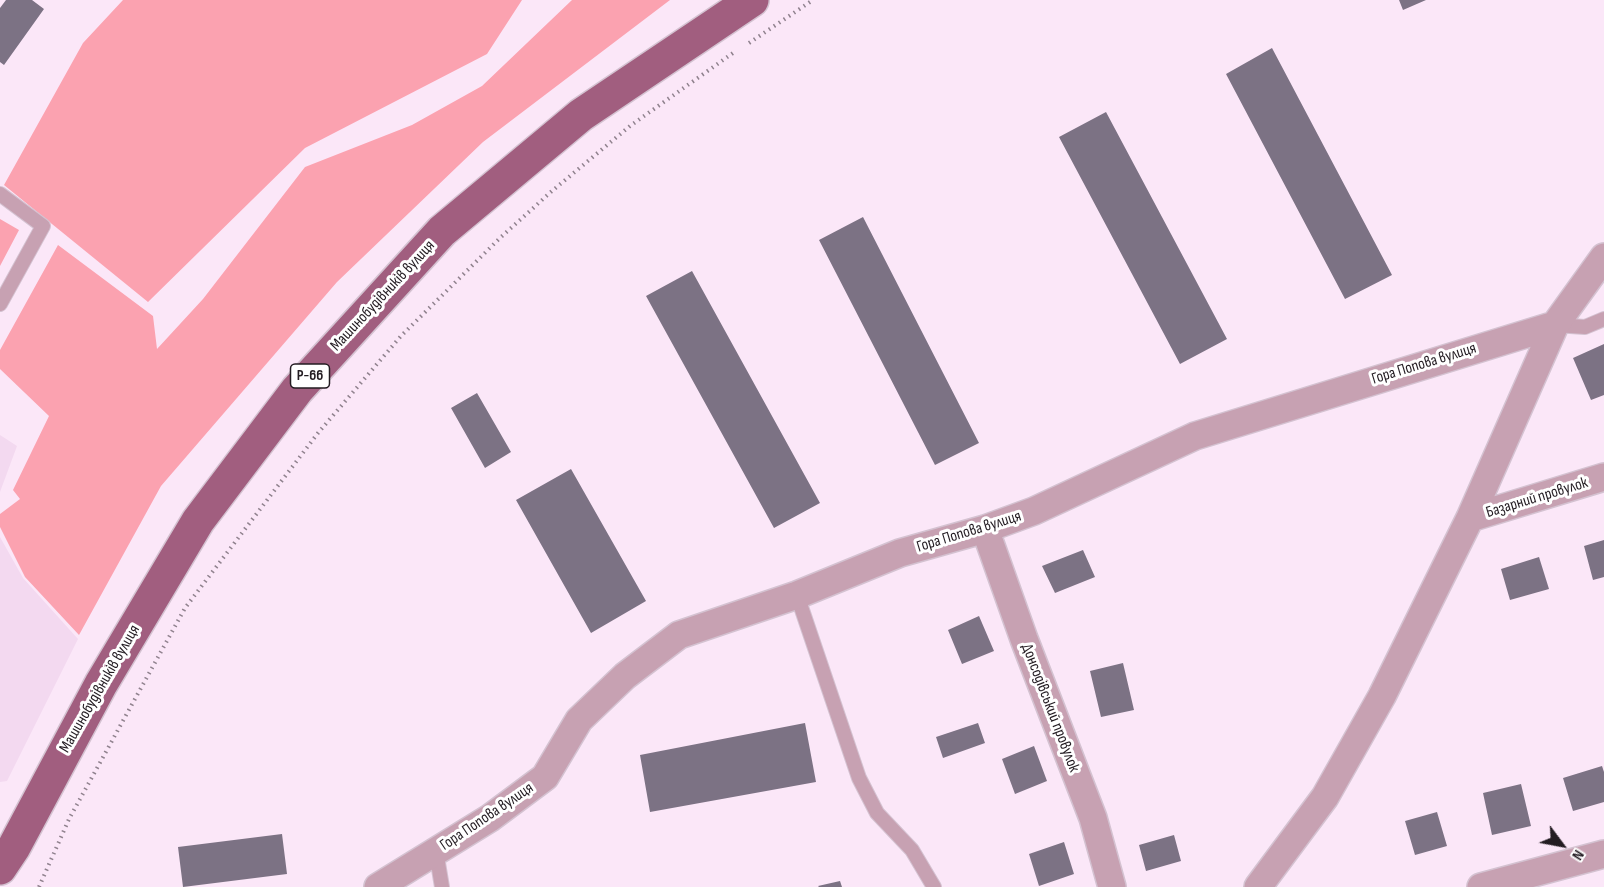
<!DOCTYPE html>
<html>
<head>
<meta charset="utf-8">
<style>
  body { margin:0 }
  #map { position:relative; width:1604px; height:887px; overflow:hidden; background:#fbe7f8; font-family:"Sofia Sans Condensed",sans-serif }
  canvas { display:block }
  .north { position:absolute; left:1532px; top:815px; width:60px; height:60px; -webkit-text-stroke:4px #fff; paint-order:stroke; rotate:122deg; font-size:16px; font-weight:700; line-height:24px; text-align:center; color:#231c22 }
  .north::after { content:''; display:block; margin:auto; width:21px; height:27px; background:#231c22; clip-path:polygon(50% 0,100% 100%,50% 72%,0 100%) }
</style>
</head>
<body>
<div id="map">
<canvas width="1604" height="887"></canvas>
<div class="north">N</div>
</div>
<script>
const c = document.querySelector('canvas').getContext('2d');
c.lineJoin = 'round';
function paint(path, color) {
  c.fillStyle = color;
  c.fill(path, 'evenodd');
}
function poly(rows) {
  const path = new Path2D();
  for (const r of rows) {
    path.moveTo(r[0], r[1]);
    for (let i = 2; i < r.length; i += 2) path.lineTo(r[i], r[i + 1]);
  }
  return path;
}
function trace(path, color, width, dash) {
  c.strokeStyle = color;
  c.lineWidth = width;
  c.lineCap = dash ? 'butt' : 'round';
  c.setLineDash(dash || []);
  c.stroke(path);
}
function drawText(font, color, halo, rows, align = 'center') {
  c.font = font + ' "Sofia Sans Condensed",sans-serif';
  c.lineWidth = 6;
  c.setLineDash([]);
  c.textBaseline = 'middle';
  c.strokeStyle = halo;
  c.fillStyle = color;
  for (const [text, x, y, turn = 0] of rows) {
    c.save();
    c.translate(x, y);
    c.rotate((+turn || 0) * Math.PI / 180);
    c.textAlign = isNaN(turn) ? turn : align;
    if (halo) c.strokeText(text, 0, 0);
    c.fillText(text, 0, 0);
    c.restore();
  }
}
const built = poly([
  [0,435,17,446,0,492],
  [0,537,23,578,78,639,7,781,0,782]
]);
const green = poly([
  [123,0,522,0,487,54,305,148,148,302,4,185,83,43],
  [572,0,670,0,483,142,337,282,161,486,79,635,25,577,0,527,0,514,20,499,13,490,49,416,0,369,0,350,58,245,153,316,157,349,203,299,305,167,412,125,482,86],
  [0,219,19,230,0,266]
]);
const building = poly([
  [6,0,32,0,44,9,4,65,0,62,0,8],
  [1399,0,1426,0,1403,10],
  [1272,48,1392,275,1345,299,1226,74],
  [1106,112,1227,339,1180,364,1059,137],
  [863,217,979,443,935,465,819,240],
  [692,271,820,503,774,528,646,296],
  [1604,344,1604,395,1591,400,1573,358],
  [477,393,511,452,485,468,451,408],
  [571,469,646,601,591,633,516,500],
  [1604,540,1604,577,1593,580,1584,546],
  [1083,550,1095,577,1055,593,1042,566],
  [1539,557,1549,589,1510,600,1501,569],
  [979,616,994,651,962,664,948,630],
  [1123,663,1134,710,1101,717,1090,671],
  [805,723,816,782,650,812,640,755],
  [978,723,985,743,943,758,936,737],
  [1034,746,1047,781,1015,794,1002,759],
  [1602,766,1604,772,1604,802,1573,811,1563,778],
  [1521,784,1531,826,1492,835,1483,793],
  [1437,812,1447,846,1415,855,1405,821],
  [282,834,287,874,183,887,178,847],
  [1174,835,1181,861,1146,871,1139,845],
  [1064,842,1074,874,1039,886,1029,854],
  [840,881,842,887,819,887,818,886]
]);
const path = poly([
  [749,43,813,0],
  [39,887,69,819,185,608,318,433,401,336,500,238,552,191,630,126,733,53]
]);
const service = poly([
  [0,194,43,226,0,304],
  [1555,325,1585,327,1604,319],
  [797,595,859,778,877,813,912,850,934,887],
  [436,851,442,887]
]);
const minor = poly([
  [1470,518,1604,477],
  [985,529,1024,639,1093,818,1112,887],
  [378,887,490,818,545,777,579,720,625,676,679,635,797,595,900,553,985,529,1034,511,1195,436,1555,325,1604,257],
  [1258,887,1325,797,1382,696,1470,518,1555,325],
  [1481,887,1604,854]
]);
const primary = poly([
  [0,868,14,847,101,684,198,521,297,390,442,231,581,115,752,0]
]);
const shields = [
  [310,376,39]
];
const shieldNames = [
  ["Р-66",310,376]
];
const streetNames = [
  ["Машинобудівників вулиця",383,296,-47],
  ["Гора Попова вулиця",1424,364,-17],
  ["Базарний провулок",1537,498,-17],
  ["Гора Попова вулиця",969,532,-17],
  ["Машинобудівників вулиця",100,689,-60],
  ["Донсодівський провулок",1050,708,69],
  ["Гора Попова вулиця",487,817,-34]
];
paint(built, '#f3d9f0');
paint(green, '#fba2b0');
paint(building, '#7c7284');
trace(service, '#d4c2d1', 16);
trace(minor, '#d4c2d1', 30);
trace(primary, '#d4c2d1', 36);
trace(path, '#90828e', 4, [1.5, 4.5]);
trace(service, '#c7a1b2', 14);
trace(minor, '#c7a1b2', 27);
trace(primary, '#a15e7f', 33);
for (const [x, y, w] of shields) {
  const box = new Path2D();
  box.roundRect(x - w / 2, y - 12, w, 24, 4.5);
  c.fillStyle = '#fff';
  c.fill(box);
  trace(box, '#231c22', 1.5);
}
drawText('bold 15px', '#231c22', null, shieldNames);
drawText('16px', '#231c22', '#fff', streetNames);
</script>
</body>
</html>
